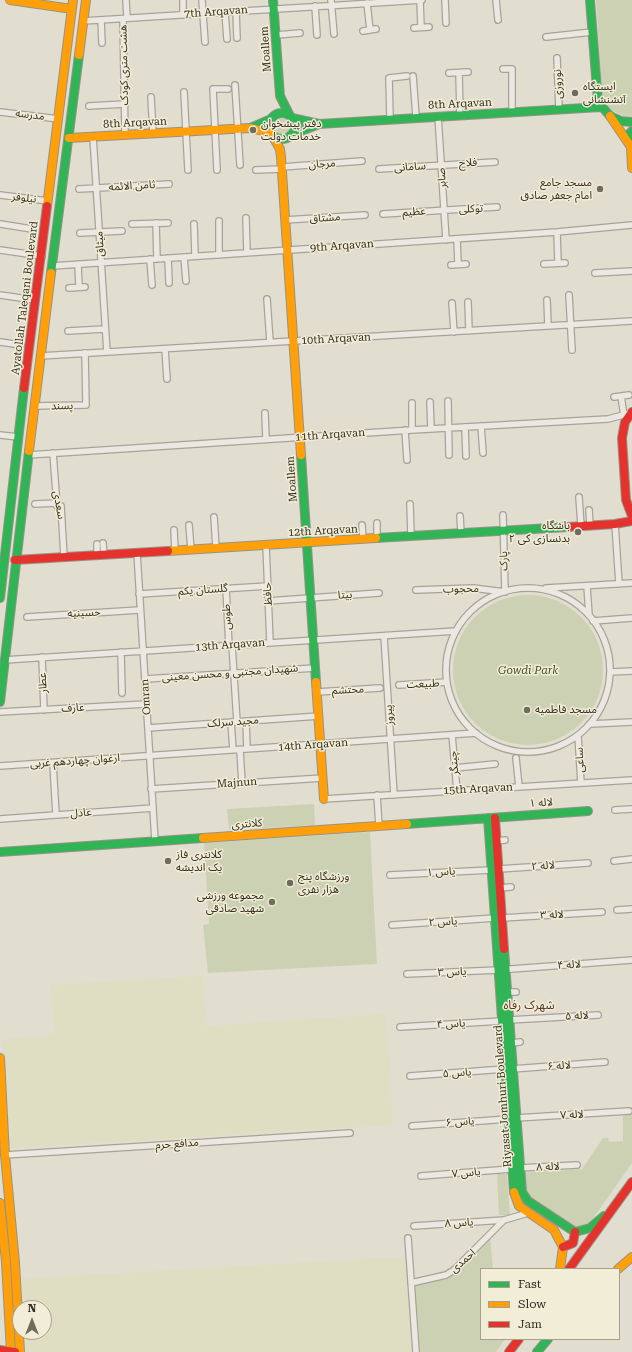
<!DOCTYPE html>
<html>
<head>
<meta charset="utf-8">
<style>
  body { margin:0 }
  #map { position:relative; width:632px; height:1352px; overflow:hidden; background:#e1ded0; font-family:"Roboto Serif",serif }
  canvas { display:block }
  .legend { position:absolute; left:480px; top:1268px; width:140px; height:72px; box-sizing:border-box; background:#f1edd6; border:1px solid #a6a08e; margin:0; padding:5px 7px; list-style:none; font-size:12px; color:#352d21 }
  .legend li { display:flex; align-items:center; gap:8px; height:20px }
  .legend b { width:20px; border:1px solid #a6a08e }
  .north { position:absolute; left:12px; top:1300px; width:40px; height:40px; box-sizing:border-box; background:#f1edd6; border:1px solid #a6a08e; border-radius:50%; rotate:0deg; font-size:11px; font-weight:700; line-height:16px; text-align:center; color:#352d21 }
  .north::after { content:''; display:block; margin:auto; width:14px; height:18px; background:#716b5e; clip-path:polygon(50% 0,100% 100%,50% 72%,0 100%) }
</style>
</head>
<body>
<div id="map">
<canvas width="632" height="1352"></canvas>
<ul class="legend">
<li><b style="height:5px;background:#30b455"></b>Fast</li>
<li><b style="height:5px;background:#ff9f0a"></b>Slow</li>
<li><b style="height:5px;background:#e5322d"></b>Jam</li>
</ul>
<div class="north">N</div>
</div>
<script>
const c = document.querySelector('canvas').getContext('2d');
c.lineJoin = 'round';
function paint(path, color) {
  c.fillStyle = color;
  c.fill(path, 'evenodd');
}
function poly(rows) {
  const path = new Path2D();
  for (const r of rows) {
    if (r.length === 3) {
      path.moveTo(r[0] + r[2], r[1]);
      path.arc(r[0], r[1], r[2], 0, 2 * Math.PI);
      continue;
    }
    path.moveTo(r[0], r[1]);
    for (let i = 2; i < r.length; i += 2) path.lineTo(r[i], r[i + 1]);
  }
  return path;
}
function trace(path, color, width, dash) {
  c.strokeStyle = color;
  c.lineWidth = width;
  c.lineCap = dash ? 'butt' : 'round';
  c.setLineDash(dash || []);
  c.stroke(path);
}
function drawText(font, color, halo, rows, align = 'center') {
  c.font = font + ' "Roboto Serif","Noto Sans Arabic",serif';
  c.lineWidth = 3;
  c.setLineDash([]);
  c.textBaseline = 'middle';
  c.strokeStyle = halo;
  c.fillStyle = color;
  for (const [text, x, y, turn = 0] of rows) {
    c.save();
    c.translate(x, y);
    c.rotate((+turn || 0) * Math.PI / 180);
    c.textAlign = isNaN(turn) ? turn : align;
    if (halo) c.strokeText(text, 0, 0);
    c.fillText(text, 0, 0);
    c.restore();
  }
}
const farmland = poly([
  [203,976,206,1026,386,1014,393,1125,10,1148,3,1039,55,1035,51,985],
  [405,1257,411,1352,26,1352,24,1332,44,1332,44,1308,22,1308,20,1279]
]);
const green = poly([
  [596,0,632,0,632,117,622,115,613,111,606,104,602,94],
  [281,126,9],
  [528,670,75],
  [314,804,315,825,229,830,227,809],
  [370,832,377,964,208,973,203,925,209,924,204,843],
  [632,1114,632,1163,587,1227,580,1229,528,1197,522,1173,582,1169,603,1138,608,1138,609,1142,623,1141,623,1115],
  [497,1174,507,1174,510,1215,499,1215],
  [490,1235,493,1269,481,1269,481,1339,505,1339,496,1352,420,1352,415,1286,446,1279,456,1273,475,1255]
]);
const street = poly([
  [126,0,127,18],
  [183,0,183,15],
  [202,0,205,42],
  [331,0,334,34],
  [420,0,421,27],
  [445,0,446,23],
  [496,0,498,20],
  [367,3,370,30],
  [315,6,317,35],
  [236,11,237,38],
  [225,12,227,39],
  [123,19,125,135],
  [101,20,102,43],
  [83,21,422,0],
  [414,28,429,27],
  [363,31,376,29],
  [276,35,300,33],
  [546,37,592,32],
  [557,58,559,109],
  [503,69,512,69,512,112],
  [449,73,468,72],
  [459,73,460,115],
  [413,76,416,117],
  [235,85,240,165],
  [184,92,188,170],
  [151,97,153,133],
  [89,106,125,104],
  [0,112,59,119],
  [438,116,446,240],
  [390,119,389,78,407,76],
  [93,137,107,352],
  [282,167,362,161],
  [379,169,495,162],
  [217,170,213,89,228,89],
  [256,170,282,169],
  [79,189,169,184],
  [0,195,48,201],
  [383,214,497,207],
  [246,218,247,253],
  [285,220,365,215],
  [219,221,219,255],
  [156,223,157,259],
  [0,224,32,229],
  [132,224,168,223],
  [194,224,195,256],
  [557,232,558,263],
  [80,233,122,231],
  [457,239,458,264],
  [0,250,42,256],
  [184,257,186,281],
  [168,258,169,283],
  [150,259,152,285],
  [78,264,79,287],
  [544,264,565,263],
  [451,265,466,264],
  [52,266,557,232,632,225],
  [595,273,632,271],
  [69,288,85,287],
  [0,295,35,300],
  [569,295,572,350],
  [267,299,270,342],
  [547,300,548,326],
  [468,302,469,331],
  [452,303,454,332],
  [68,331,105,329],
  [0,342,21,345],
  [165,349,167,379],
  [40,356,632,321],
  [621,396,624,416],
  [614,397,629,395],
  [448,401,449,455],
  [430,402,431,429],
  [412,403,412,430],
  [34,406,86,405,85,353],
  [265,413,266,439],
  [481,426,483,453],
  [465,427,466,456],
  [405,430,407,460],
  [0,435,18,437],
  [53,453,57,506,61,506,64,557],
  [28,455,412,430,608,419,631,413],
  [579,497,581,526],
  [35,504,57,503],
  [410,504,411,536],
  [589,510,590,526],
  [460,516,461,533],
  [214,517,216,548],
  [377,523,377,538],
  [615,524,619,584],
  [189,525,191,550],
  [362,525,363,539],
  [174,530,175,551],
  [103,543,104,555],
  [97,544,97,555],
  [266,545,270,643],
  [137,553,155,841],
  [587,586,589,615],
  [226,588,229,646],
  [546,588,632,583],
  [528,670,82],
  [416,590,473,588,505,592,503,515],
  [139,594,268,586],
  [268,601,379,593],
  [27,617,140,610],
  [593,621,632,618],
  [384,636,394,795],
  [232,645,237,722],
  [121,652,122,693],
  [42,657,44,710],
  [4,660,456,631],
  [610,672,632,671],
  [145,679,315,668],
  [399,685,447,682],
  [317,692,380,688],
  [0,712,146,704],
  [246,721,247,749],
  [231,722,233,750],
  [590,724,632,722],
  [148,728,319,716],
  [452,735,457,791],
  [578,736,581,783],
  [240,750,242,783],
  [516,758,519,787],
  [53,763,56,815],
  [0,766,476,733],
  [455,768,495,764],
  [151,789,323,778],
  [377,795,379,826],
  [324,799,632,780],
  [615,810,632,809],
  [0,819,153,808],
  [497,841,505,840],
  [614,861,632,859],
  [499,869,588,863],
  [390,875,491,870],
  [500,888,511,887],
  [617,910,632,909],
  [502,918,602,912],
  [392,925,495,918],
  [407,974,498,970,632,960],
  [507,992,516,992],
  [509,1020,598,1015],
  [400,1027,502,1021],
  [511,1043,520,1042],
  [512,1069,605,1062],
  [410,1076,505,1069],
  [516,1118,629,1111],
  [412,1126,508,1119],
  [5,1155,350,1133],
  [519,1168,577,1165],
  [421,1176,511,1169],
  [414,1226,504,1220,528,1213],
  [408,1238,416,1352],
  [411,1283,446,1275,454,1270,504,1220]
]);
const fast = poly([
  [273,0,280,96,290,116],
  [590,0,598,102,610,116,621,121,632,122],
  [282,126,13],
  [292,118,319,124],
  [250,128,271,119],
  [291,135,319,124,601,107],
  [630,144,629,134,632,131],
  [51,273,79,55],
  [301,455,316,682],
  [376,538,568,527],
  [0,598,24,388],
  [0,702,29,451],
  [488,818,514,1192],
  [407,824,588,811],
  [0,852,203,838],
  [504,949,522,1192,528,1201,575,1232,590,1228,604,1216],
  [537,1352,548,1339]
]);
const slow = poly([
  [10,0,72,9],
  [79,55,86,0],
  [610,116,631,147,632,168],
  [272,135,280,149,281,157,301,455],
  [69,138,250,128,271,133],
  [47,206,73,0],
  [29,451,51,273],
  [168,551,376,538],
  [316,682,324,799],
  [203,838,407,824],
  [0,1058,5,1155,15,1263,20,1352],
  [514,1192,519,1206,554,1230,563,1247,560,1269],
  [0,1203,6,1262,11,1352],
  [618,1269,632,1257]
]);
const jam = poly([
  [24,388,47,206],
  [632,412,625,422,622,438,626,500,632,516],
  [568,527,615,524,632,521],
  [15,560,168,551],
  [495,818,504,949],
  [563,1247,573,1243,575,1232],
  [569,1269,632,1182],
  [0,1350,15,1352],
  [509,1352,519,1339]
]);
const markers = [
  [575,93,4,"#716b5e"],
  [253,130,4,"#716b5e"],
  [600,189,4,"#716b5e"],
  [578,532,4,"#716b5e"],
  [527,710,4,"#716b5e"],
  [168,861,4,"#716b5e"],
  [290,883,4,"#716b5e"],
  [272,902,4,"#716b5e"]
];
const streetNames = [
  ["7th Arqavan",216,12,-4],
  ["Moallem",266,49,-94],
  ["هشت متری کودک",124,65,-91],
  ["نوروزی",558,84,-92],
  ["8th Arqavan",460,104,-3],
  ["مدرسه",30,115,7],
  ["8th Arqavan",135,123,-3],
  ["فلاح",468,163,-4],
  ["مرجان",322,164,-4],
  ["سامانی",410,167,-4],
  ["صابر",442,178,-94],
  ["ثامن الائمه",132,186,-3],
  ["نیلوفر",24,198,7],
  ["توکلی",471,209,-3],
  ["عظیم",414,212,-4],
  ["مشتاق",325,218,-4],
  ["میثاق",100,244,-94],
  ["9th Arqavan",342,246,-4],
  ["Ayatollah Taleqani Boulevard",25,298,-83],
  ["10th Arqavan",336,339,-3],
  ["پسند",62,406,-1],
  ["11th Arqavan",330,435,-4],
  ["Moallem",292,479,-94],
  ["سعدی",59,505,80],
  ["12th Arqavan",323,531,-3],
  ["پارک",504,561,-91],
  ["محجوب",461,589,-1],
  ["گلستان یکم",203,590,-4],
  ["حافظ",268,594,-93],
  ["بیتا",345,595,-4],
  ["حسینیه",84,613,-3],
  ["طوس",227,617,-92],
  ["13th Arqavan",230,645,-4],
  ["شهیدان مجتبی و محسن معینی",230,673,-4],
  ["عطار",43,683,-93],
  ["طبیعت",423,684,-3],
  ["محتشم",348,690,-3],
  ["Omran",146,697,-94],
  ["عارف",73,708,-3],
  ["پیروز",389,715,-94],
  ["مجید سرلک",233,722,-4],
  ["14th Arqavan",313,745,-4],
  ["ساعی",580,760,-93],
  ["ارغوان چهاردهم غربی",75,761,-4],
  ["چیتگر",454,763,-95],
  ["Majnun",237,783,-4],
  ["15th Arqavan",478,789,-3],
  ["لاله ۱",541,803,-4],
  ["عادل",81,813,-4],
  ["کلانتری",247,824,-4],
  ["لاله ۲",543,866,-4],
  ["یاس ۱",441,872,-3],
  ["لاله ۳",552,915,-3],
  ["یاس ۲",443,922,-3],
  ["لاله ۴",569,965,-4],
  ["یاس ۳",452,972,-2],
  ["لاله ۵",577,1016,-3],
  ["یاس ۴",451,1024,-3],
  ["لاله ۶",559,1066,-4],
  ["یاس ۵",457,1073,-4],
  ["Riyasat Jomhuri Boulevard",503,1096,-94],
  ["لاله ۷",572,1115,-3],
  ["یاس ۶",460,1122,-4],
  ["مدافع حرم",177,1144,-4],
  ["لاله ۸",548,1167,-3],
  ["یاس ۷",466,1173,-5],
  ["یاس ۸",459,1223,-3],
  ["احمدی",463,1261,-41]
];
const poiNames = [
  ["ایستگاه",583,87],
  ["آتشنشانی",583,100],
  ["دفتر پیشخوان",261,124],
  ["خدمات دولت",261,137],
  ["مسجد جامع",592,183,"right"],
  ["امام جعفر صادق",592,196,"right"],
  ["باشگاه",570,526,"right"],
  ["بدنسازی کی ۲",570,539,"right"],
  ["مسجد فاطمیه",535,710],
  ["کلانتری فاز",176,855],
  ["یک اندیشه",176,868],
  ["ورزشگاه پنج",298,877],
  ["هزار نفری",298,890],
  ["مجموعه ورزشی",264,896,"right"],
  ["شهید صادقی",264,909,"right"]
];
const parkNames = [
  ["Gowdi Park",528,671]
];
const neighbourhoodNames = [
  ["شهرک رفاه",529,1005]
];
paint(farmland, '#dfddc2');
paint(green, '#cdd1b4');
trace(street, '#a7a398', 8);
trace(fast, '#979388', 10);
trace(slow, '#979388', 10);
trace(jam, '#979388', 10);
trace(street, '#eae8e0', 5.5);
trace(fast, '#30b455', 8);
trace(slow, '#ff9f0a', 8);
trace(jam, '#e5322d', 8);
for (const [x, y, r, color] of markers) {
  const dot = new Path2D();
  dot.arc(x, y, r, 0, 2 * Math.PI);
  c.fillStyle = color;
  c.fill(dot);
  trace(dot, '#f1edd6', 1.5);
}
drawText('11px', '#352d21', '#f1edd6', streetNames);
drawText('11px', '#352d21', '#f1edd6', poiNames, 'left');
drawText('italic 11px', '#414f2a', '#f1edd6', parkNames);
drawText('12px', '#5c3725', '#f1edd6', neighbourhoodNames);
</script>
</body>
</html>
